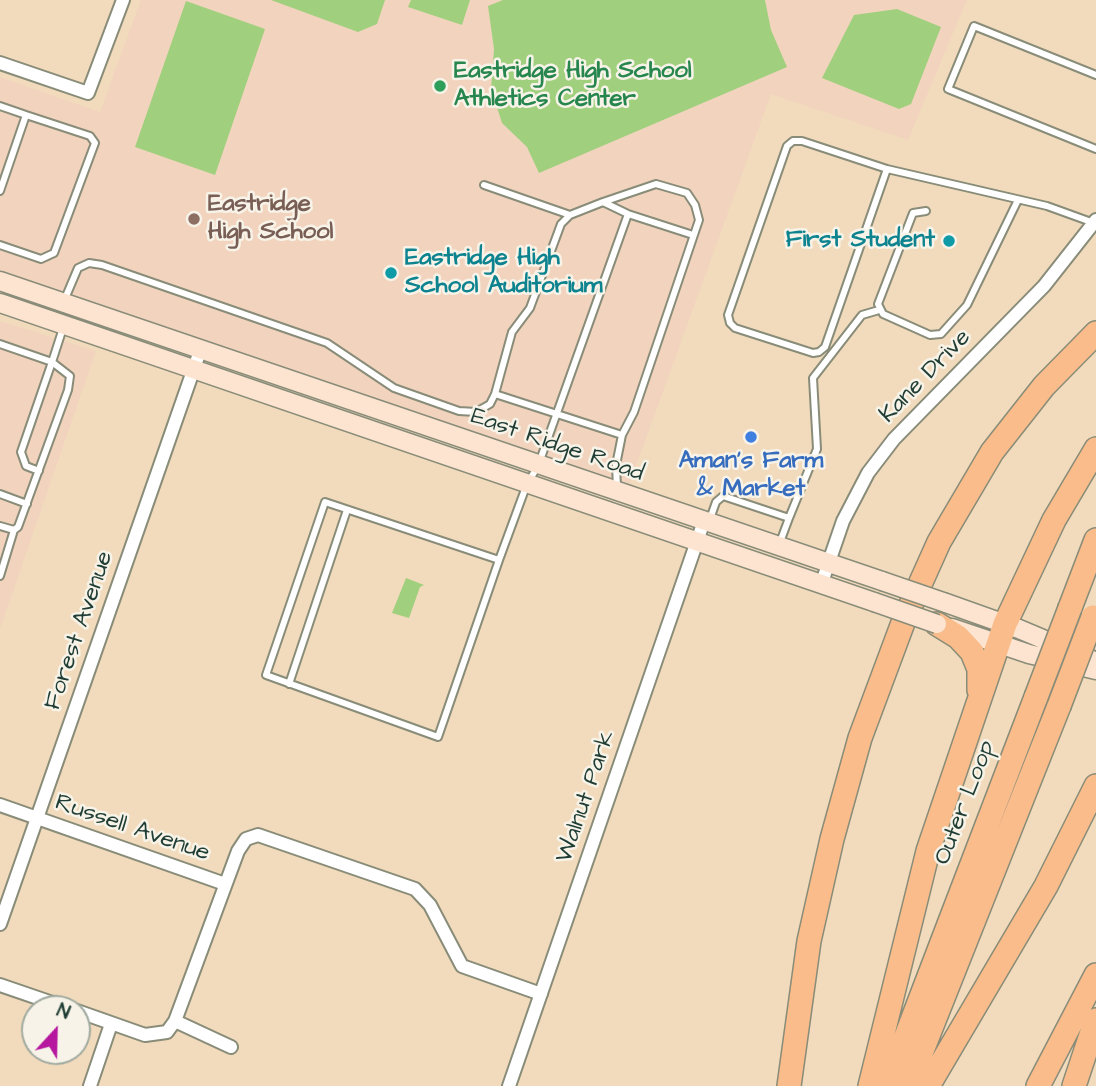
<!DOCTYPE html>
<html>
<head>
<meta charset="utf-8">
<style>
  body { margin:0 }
  #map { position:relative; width:1096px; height:1086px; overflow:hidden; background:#f2dbbc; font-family:"Architects Daughter",sans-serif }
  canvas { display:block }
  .north { position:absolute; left:21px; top:995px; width:70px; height:70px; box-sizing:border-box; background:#f7f3e8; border:2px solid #a1aaa0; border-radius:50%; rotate:22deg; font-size:19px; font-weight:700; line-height:28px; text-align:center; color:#1f3d34 }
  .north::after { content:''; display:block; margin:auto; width:24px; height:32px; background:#b5179e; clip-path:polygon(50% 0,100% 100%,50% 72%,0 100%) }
</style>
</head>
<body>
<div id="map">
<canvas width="1096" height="1086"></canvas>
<div class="north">N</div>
</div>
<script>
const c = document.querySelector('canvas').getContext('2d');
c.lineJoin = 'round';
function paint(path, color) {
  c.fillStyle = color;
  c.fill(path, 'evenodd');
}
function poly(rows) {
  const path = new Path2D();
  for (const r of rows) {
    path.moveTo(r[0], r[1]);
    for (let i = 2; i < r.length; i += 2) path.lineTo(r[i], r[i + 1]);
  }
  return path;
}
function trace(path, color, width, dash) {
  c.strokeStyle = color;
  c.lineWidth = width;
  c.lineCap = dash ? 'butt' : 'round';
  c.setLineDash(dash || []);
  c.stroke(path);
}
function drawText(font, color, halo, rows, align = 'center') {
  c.font = font + ' "Architects Daughter",sans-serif';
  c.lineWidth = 5;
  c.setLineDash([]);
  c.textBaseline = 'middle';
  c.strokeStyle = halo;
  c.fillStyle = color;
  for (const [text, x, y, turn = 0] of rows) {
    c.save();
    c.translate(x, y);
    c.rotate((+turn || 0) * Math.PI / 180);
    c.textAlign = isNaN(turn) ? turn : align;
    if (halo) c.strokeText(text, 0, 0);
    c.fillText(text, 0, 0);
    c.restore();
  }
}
const built = poly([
  [141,0,967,0,908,140,771,94,628,488,0,273,0,77,100,112],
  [0,321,96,351,0,629]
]);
const green = poly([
  [271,0,385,0,377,24,358,32],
  [411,0,470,0,462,25,408,7],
  [503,0,765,0,771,30,787,67,539,173,527,147,502,123,491,89,494,49,488,6],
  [186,1,265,29,215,175,135,147],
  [897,9,941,27,911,104,899,109,822,78,854,15],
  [406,578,424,585,420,587,409,618,392,613]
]);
const lane = poly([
  [1096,75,974,26,948,89,1096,149],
  [0,106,26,115,0,191],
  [887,169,825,347,819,352,813,353,735,328,730,323,728,315,787,146,793,141,802,141,887,169,1047,206,1094,223],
  [484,185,570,215],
  [926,211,913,213,878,304,883,314,930,335,941,334,967,305,1017,202],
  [0,245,41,259,54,253,95,143,90,136,26,115],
  [64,301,78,268,89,263,102,265,327,343,394,388,459,411,476,412,490,404,495,394,512,332,530,308,561,224,570,215,603,202],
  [0,344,52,362,21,452,26,466,39,471],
  [495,394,622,435],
  [617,488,616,465,622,435,634,412,699,220,695,205,687,193,656,184,603,202,628,214,693,235],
  [0,494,27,504],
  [789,518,817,449,813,378,862,315,879,310],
  [710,519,716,502,723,496,789,518,779,545],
  [0,526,14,530,18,527,68,390,70,376,52,362,63,328],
  [499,560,325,502,266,675,438,737,499,560,527,484,538,466,628,214],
  [0,576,14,530],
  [289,684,347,510]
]);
const street = poly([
  [0,63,88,93,123,0],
  [821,585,843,521,868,473,894,439,1044,286,1096,220],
  [0,805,225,884],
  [0,924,200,351],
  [0,985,70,1009],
  [77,1011,145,1035,167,1032,175,1021,238,851,246,839,258,835,415,889,430,905,462,966,541,994],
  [175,1021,231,1047],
  [90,1086,111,1024],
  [509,1086,704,521]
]);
const secondary = poly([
  [0,281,882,581],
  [0,303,874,602],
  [946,603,1019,629,1090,659],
  [952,628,1029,654,1096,670]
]);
const highway = poly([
  [1070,608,1096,540],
  [937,624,958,637,972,652,979,669,979,690],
  [789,1086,809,941,832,839,860,738,904,620,939,542,992,452,1044,386,1096,333],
  [870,1086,928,851,1005,624,1054,520,1096,449],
  [887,1086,1036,697],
  [908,1086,1059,706],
  [928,1086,1046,886,1096,786],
  [1038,1086,1096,975],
  [1074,1086,1096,1020]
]);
const secondaryBridge = poly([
  [882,581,946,603],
  [874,602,937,624]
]);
const highwayBridge = poly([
  [1036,697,1070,608],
  [1059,706,1093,617]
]);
const markers = [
  [440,86,7,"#2e9e5b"],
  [194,219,7,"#8d6e63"],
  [949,241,7,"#0f9aa8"],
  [391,273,7,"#0f9aa8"],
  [751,437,7,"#3f7fe0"]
];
const leisureNames = [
  ["Eastridge High School",454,72],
  ["Athletics Center",454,100]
];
const educationNames = [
  ["Eastridge",208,205],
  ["High School",208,233]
];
const cultureNames = [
  ["First Student",935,241],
  ["Eastridge High",405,259,"left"],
  ["School Auditorium",405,287,"left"]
];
const streetNames = [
  ["Kane Drive",926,377,-46],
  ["East Ridge Road",557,446,19],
  ["Forest Avenue",80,631,-71],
  ["Walnut Park",587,797,-71],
  ["Outer Loop",966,803,-69],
  ["Russell Avenue",132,829,19]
];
const shopNames = [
  ["Aman's Farm",751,462],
  ["& Market",751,490]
];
paint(built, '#f2d4be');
paint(green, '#a0cf7d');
trace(lane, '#888c78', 10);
trace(street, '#888c78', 16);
trace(secondary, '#888c78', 21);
trace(highway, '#888c78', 26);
trace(lane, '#fff', 6);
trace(street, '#fff', 12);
trace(secondary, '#fde4d0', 18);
trace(highway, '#f9bc8a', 23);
trace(secondaryBridge, '#888c78', 21, []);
trace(highwayBridge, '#888c78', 26, []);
trace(secondaryBridge, '#fde4d0', 18);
trace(highwayBridge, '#f9bc8a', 23);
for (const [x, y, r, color] of markers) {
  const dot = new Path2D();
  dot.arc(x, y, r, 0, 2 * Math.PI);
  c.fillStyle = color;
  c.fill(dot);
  trace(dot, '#f7f3e8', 2.5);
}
drawText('bold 24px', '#27864d', '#f7f3e8', leisureNames, 'left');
drawText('bold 24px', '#785e54', '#f7f3e8', educationNames, 'left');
drawText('bold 24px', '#0d838f', '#f7f3e8', cultureNames, 'right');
drawText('24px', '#1f3d34', '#f7f3e8', streetNames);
drawText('bold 24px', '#366cbe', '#f7f3e8', shopNames);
</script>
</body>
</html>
